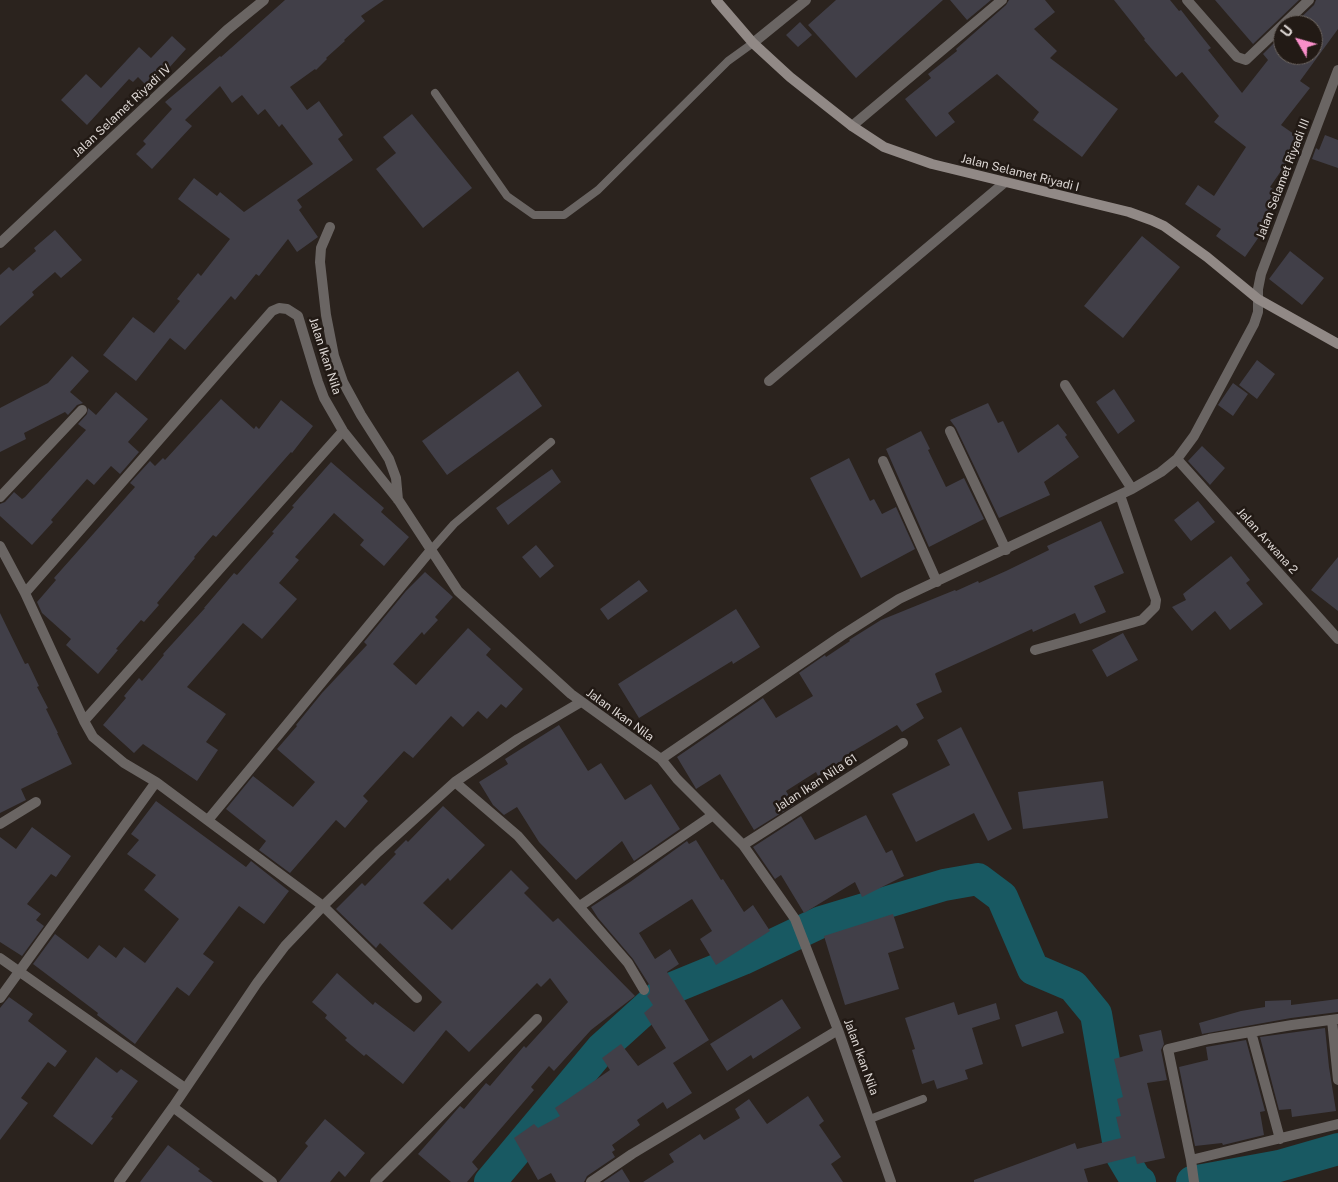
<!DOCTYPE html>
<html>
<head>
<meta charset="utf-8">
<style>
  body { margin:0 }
  #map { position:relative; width:1338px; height:1182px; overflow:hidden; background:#2b231e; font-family:"Public Sans",sans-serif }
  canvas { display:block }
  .north { position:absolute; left:1273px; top:15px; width:50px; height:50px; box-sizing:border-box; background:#221a15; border:1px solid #6d6661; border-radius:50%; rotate:308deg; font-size:14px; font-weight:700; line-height:20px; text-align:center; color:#ddd7d4 }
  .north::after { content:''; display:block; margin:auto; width:18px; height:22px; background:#f98fca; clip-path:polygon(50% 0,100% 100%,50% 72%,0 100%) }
</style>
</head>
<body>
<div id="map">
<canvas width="1338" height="1182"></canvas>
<div class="north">U</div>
</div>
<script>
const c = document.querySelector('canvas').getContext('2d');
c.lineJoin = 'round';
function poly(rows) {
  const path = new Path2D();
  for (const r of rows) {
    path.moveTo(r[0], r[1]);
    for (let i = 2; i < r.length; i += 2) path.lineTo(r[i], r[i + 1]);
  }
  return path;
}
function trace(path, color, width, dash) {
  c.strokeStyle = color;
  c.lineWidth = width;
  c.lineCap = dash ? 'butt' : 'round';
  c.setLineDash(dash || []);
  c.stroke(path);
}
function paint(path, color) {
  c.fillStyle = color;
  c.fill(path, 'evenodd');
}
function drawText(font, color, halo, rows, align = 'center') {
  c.font = font + ' "Public Sans",sans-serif';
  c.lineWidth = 5;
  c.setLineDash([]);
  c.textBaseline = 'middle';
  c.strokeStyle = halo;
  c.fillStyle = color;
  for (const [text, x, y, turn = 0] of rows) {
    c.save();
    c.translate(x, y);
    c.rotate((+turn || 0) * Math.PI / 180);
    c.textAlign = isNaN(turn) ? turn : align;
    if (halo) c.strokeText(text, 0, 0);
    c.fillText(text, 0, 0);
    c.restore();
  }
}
const river = poly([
  [490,1182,602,1048,665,991,743,959,821,922,944,885,978,879,1002,897,1033,969,1073,986,1096,1014,1120,1153,1136,1180,1140,1182],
  [1192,1182,1279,1166,1338,1149]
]);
const building = poly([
  [285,0,384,0,361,16,365,21,344,40,345,41,326,58,327,59,316,70,315,69,290,87,307,110,319,101,343,135,338,139,353,160,297,200,302,207,299,210,318,237,297,252,288,239,259,276,256,274,235,300,231,296,185,350,170,338,136,381,103,355,133,317,154,333,180,301,177,299,198,273,201,276,230,239,178,199,194,178,217,196,220,192,244,212,313,164,282,124,279,127,265,109,258,115,242,95,232,103,220,86,185,120,192,126,152,169,136,154,146,144,143,141,172,109,165,102,220,56,221,57],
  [836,0,943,0,856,78,808,25],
  [950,0,991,0,967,20],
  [1009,0,1045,0,1055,12,1034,29,1057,51,1050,58,1118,109,1082,157,1033,120,1039,112,997,74,948,113,955,122,936,137,905,99,931,78,928,74,957,51,956,49,1006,5],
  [1114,0,1170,0,1179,11,1181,10,1195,28,1211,48,1208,50,1242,93,1268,60,1263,54,1283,34,1283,55,1313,55,1313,25,1293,25,1314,5,1316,0,1338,0,1338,29,1300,81,1310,88,1281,125,1304,141,1299,154,1294,152,1270,187,1283,196,1261,230,1263,231,1245,257,1216,236,1221,229,1185,204,1198,185,1214,196,1246,147,1214,122,1219,116,1182,72,1176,77,1144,40,1145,39],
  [1215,0,1299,0,1253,44],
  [800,22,812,35,798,47,786,35],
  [172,36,186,49,150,89,138,77,133,82,129,79,87,125,61,100,86,74,101,88,139,47,151,58],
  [412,114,472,188,423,228,376,169,396,153,383,137],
  [1325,135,1338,140,1338,168,1312,159,1316,148,1319,150],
  [55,230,82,260,61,278,55,272,32,292,34,295,0,326,0,275,9,267,13,271,36,251,34,248],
  [1142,236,1180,267,1123,338,1084,306],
  [1290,251,1324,278,1302,305,1269,279],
  [72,356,89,371,70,392,83,403,77,405,68,415,65,412,24,433,26,439,0,452,0,408,48,383],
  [1257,360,1275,374,1257,399,1239,385],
  [518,371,542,406,447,475,422,441],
  [1233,383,1248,394,1233,416,1218,405],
  [1114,389,1135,421,1118,434,1096,402],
  [116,392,148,419,128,442,139,452,120,474,111,466,94,485,87,479,51,520,53,522,32,545,0,516,0,504,5,502,14,492,22,499,25,497,86,430,78,424,87,414,88,408,96,415],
  [221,399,254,429,256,426,259,429,281,400,313,426,292,453,291,452,216,537,213,535,194,557,195,558,157,603,159,605,144,622,141,620,116,649,118,650,98,674,66,645,71,639,42,613,37,602,56,580,54,578,135,487,130,483,150,461,155,466,163,458,165,460],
  [988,403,998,423,1003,421,1018,453,1058,424,1067,435,1065,437,1079,457,1044,482,1050,495,999,518,956,428,950,420],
  [921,431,930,449,928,450,946,487,964,478,984,519,929,547,886,449],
  [1202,446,1225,468,1210,485,1188,461],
  [849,458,870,501,874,499,882,514,896,507,915,549,861,578,810,478],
  [331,462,384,508,381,512,409,537,384,566,360,545,364,540,334,513,295,557,299,560,279,583,297,599,262,639,243,623,187,687,226,714,206,742,218,750,197,781,143,744,134,753,103,725,126,698,124,696,139,678,142,681,164,655,163,654,205,608,204,608,234,573,237,575,274,533,272,532,294,507,292,506],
  [552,469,561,482,508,525,496,508],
  [1198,501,1215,522,1191,541,1174,520],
  [1101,521,1124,573,1094,586,1106,612,1080,624,1075,613,1033,632,1032,629,936,673,935,674,942,692,916,704,924,718,902,732,897,725,845,756,846,758,818,776,816,772,786,791,794,805,754,830,720,774,696,789,695,787,677,757,763,698,776,718,813,696,799,673,825,655,826,657,850,641,849,640,881,620,955,590,956,591,978,581,979,583,1006,571,1049,550,1047,546],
  [536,545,554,566,540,578,522,557],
  [1231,556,1250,580,1246,583,1263,604,1230,630,1215,611,1192,631,1172,607,1186,600,1183,594],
  [1338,557,1338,611,1311,590],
  [425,572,453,597,435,617,438,620,424,635,422,632,393,664,416,685,468,628,491,649,486,655,523,689,506,708,501,704,487,719,478,711,463,727,451,716,413,758,404,751,363,796,368,801,345,828,336,820,290,873,259,850,266,841,226,809,253,776,293,807,315,782,277,749,297,726,296,725,322,693,367,645,364,642,406,591],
  [639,580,648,591,608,620,600,609],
  [736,609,760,647,733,664,732,661,639,718,618,684],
  [0,613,25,664,28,663,39,686,37,687,48,708,46,709,58,733,57,733,72,764,21,789,26,800,0,813],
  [1123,633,1138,660,1107,677,1092,650],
  [559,725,588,771,601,763,625,800,651,784,680,829,634,861,622,841,576,880,539,842,517,807,504,815,493,805,479,782,508,764,505,759],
  [961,727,1012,829,988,841,974,813,916,842,892,794,950,765,937,740],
  [1103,781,1108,818,1023,829,1018,792],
  [156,801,246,867,251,861,289,891,264,924,239,906,203,954,214,962,189,996,177,987,135,1044,97,1015,98,1013,33,964,55,934,88,959,99,945,116,958,124,947,145,963,179,919,144,890,156,875,127,854,139,840,131,834],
  [443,806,485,845,450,881,448,878,423,903,452,930,511,870,529,888,524,893,553,922,558,918,635,996,591,1030,554,1071,549,1066,531,1087,534,1090,472,1162,478,1169,467,1182,451,1182,418,1154,460,1106,464,1109,486,1083,490,1086,524,1046,526,1048,568,1002,550,978,541,987,537,983,469,1052,446,1030,403,1084,366,1054,364,1056,345,1040,347,1038,325,1018,327,1015,312,1002,337,973,373,1005,375,1002,414,1032,442,1002,380,943,376,948,336,909,362,883,365,886,396,854,394,852,406,840,408,842],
  [866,815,886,853,892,850,904,876,862,897,855,882,804,913,781,875,775,879,753,847,801,816,815,840],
  [32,827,71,856,56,877,51,874,27,904,41,914,36,920,44,926,22,956,0,942,0,837,16,849],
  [696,840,721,880,723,879,744,912,753,905,770,931,716,965,700,939,712,931,692,899,639,933,655,959,670,949,679,964,667,972,709,1040,673,1063,692,1093,667,1109,663,1102,637,1120,640,1125,612,1145,615,1150,612,1152,615,1157,587,1176,584,1182,556,1182,551,1173,538,1180,514,1138,534,1124,538,1128,560,1116,555,1108,610,1070,602,1058,621,1044,638,1066,666,1048,644,1013,653,1005,647,996,650,993,650,986,633,959,598,918,591,907,630,882,687,841,689,844],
  [893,914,904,948,888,953,899,989,845,1005,824,936],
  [9,997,33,1014,28,1021,67,1051,55,1067,48,1062,21,1098,28,1103,0,1140,0,1008],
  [782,999,801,1028,753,1059,751,1055,727,1071,710,1044],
  [1338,999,1338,1012,1291,1018,1202,1034,1199,1023,1241,1011,1265,1007,1265,1001,1291,1000,1291,1005],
  [954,1002,958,1015,996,1003,1000,1019,972,1028,983,1064,965,1070,968,1079,937,1089,934,1080,922,1084,912,1050,915,1049,905,1018],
  [1057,1011,1064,1033,1022,1047,1015,1025],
  [1325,1028,1329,1067,1336,1111,1292,1117,1291,1109,1279,1110,1260,1037],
  [1161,1030,1164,1044,1161,1050,1167,1080,1147,1083,1165,1158,1137,1164,1135,1156,1084,1169,1088,1182,974,1182,974,1180,1075,1143,1077,1149,1121,1138,1116,1117,1121,1116,1117,1099,1123,1097,1114,1059,1143,1051,1139,1035],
  [1246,1040,1265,1111,1260,1112,1264,1135,1223,1145,1222,1143,1195,1146,1179,1067,1208,1060,1206,1047],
  [96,1057,117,1073,121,1069,138,1081,111,1117,113,1118,92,1145,53,1116],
  [808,1096,824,1121,819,1125,841,1157,831,1164,843,1182,643,1182,674,1162,669,1154,700,1134,704,1140,740,1118,735,1109,749,1099,767,1124],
  [325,1119,365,1153,345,1177,339,1171,330,1182,279,1182,308,1146,305,1143],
  [168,1145,200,1169,198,1171,213,1182,140,1182],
  [622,1169,630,1182,603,1182]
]);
const service = poly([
  [435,93,507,196,534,215,564,215,598,190,728,61,753,43],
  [431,550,454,524,551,442],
  [870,1119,923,1099]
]);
const minor = poly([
  [1187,0,1237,57,1246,60,1309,0],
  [753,43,806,0],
  [852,126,1002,0],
  [330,227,321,248,320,262,326,315,334,356,343,382,361,415,389,459,396,478,398,500],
  [0,243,227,30,264,0],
  [769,381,1004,183],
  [1065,385,1132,489],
  [950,431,1006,550],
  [1177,459,1338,639],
  [883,461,937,582],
  [0,497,82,410],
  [0,546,25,593,84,721,93,737,124,763,156,782,323,906,417,998],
  [25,593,272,311,279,308,287,309,298,316,318,382,324,398,343,431,399,501,458,591,571,694,661,759,677,779,743,845,795,919,838,1030,891,1182],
  [1035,650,1142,620,1155,607,1156,600,1120,495],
  [84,721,343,431],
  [661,759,841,636,899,599,1132,489,1161,472,1177,459,1194,436,1254,324,1258,312,1258,289,1261,274,1338,70],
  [455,782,518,836,628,963,644,990],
  [208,820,431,550],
  [0,824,36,802],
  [743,845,903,743],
  [580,906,713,815],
  [0,958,185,1088],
  [0,998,156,782],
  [1332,1020,1338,1080],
  [1251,1032,1280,1139],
  [173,1107,272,1182],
  [1191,1160,1338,1124],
  [119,1182,173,1107,257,983,285,946,323,906,378,852,455,782,518,739,581,702],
  [375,1182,537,1019],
  [591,1182,632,1154,838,1030],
  [1194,1182,1191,1160,1168,1049,1209,1039,1292,1025,1338,1019]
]);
const secondary = poly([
  [716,0,753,43,790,77,852,126,884,147,932,164,1129,212,1151,220,1164,226,1207,257,1258,299,1338,344]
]);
const streetNames = [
  ["Jalan Selamet Riyadi IV",122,111,-43],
  ["Jalan Selamet Riyadi I",1020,173,14],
  ["Jalan Selamet Riyadi III",1283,179,-69],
  ["Jalan Ikan Nila",325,356,72],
  ["Jalan Arwana 2",1267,541,48],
  ["Jalan Ikan Nila",620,715,36],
  ["Jalan Ikan Nila 61",816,783,-33],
  ["Jalan Ikan Nila",861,1057,70]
];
trace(river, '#185962', 32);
paint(building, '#413f48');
trace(service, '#6a6563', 8);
trace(minor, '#6a6563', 10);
trace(secondary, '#918986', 10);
drawText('12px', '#ddd7d4', '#221a15', streetNames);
</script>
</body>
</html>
